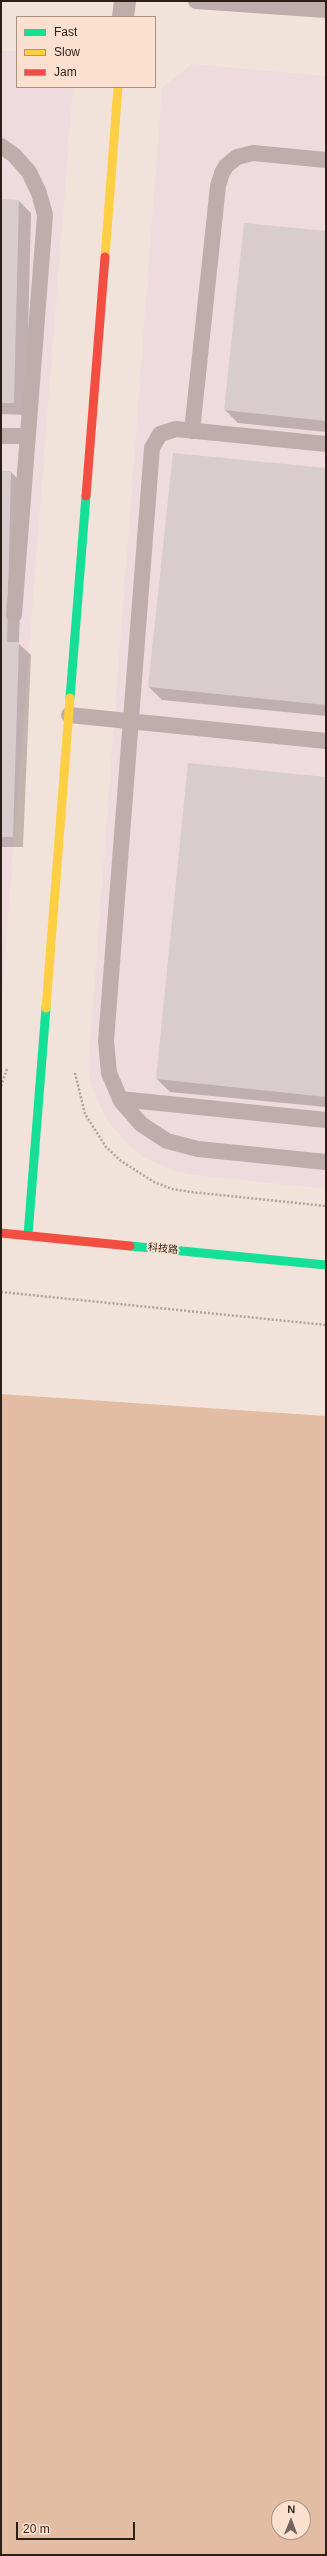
<!DOCTYPE html>
<html>
<head>
<meta charset="utf-8">
<style>
  body { margin:0 }
  #map { position:relative; width:327px; height:2556px; overflow:hidden; background:#f2e3da; font-family:Arial,sans-serif }
  canvas { display:block }
  .frame { position:absolute; inset:0; border:2px solid #2b1f17; pointer-events:none }
  .legend { position:absolute; left:16px; top:16px; width:140px; height:72px; box-sizing:border-box; background:#fce0cf; border:1px solid #a89385; margin:0; padding:5px 7px; list-style:none; font-size:12px; color:#2b1f17 }
  .legend li { display:flex; align-items:center; gap:8px; height:20px }
  .legend b { width:20px; border:1px solid #a89385 }
  .north { position:absolute; left:271px; top:2500px; width:40px; height:40px; box-sizing:border-box; background:#fce0cf; border:1px solid #a89385; border-radius:50%; rotate:1deg; font-size:11px; font-weight:700; line-height:16px; text-align:center; color:#2b1f17 }
  .north::after { content:''; display:block; margin:auto; width:14px; height:18px; background:#71645b; clip-path:polygon(50% 0,100% 100%,50% 72%,0 100%) }
  .scale { position:absolute; left:16px; top:2522px; width:119px; height:18px; box-sizing:border-box; border:2px solid #2b1f17; border-top:0; padding-left:5px; font-size:12px; line-height:14px; white-space:nowrap; color:#2b1f17; -webkit-text-stroke:3px #fce0cf; paint-order:stroke }
</style>
</head>
<body>
<div id="map">
<canvas width="327" height="2556"></canvas>
<div class="frame"></div>
<ul class="legend">
<li><b style="height:5px;background:#16e098"></b>Fast</li>
<li><b style="height:5px;background:#ffcf43"></b>Slow</li>
<li><b style="height:5px;background:#f24e42"></b>Jam</li>
</ul>
<div class="north">N</div>
<div class="scale">20 m</div>
</div>
<script>
const c = document.querySelector('canvas').getContext('2d');
c.lineJoin = 'round';
function paint(path, color) {
  c.fillStyle = color;
  c.fill(path, 'evenodd');
}
function poly(rows) {
  const path = new Path2D();
  for (const r of rows) {
    path.moveTo(r[0], r[1]);
    for (let i = 2; i < r.length; i += 2) path.lineTo(r[i], r[i + 1]);
  }
  return path;
}
function trace(path, color, width, dash) {
  c.strokeStyle = color;
  c.lineWidth = width;
  c.lineCap = dash ? 'butt' : 'round';
  c.setLineDash(dash || []);
  c.stroke(path);
}
function drawText(font, color, halo, rows, align = 'center') {
  c.font = font + ' Arial,"Noto Sans SC",sans-serif';
  c.lineWidth = 4;
  c.setLineDash([]);
  c.textBaseline = 'middle';
  c.strokeStyle = halo;
  c.fillStyle = color;
  for (const [text, x, y, turn = 0] of rows) {
    c.save();
    c.translate(x, y);
    c.rotate((+turn || 0) * Math.PI / 180);
    c.textAlign = isNaN(turn) ? turn : align;
    if (halo) c.strokeText(text, 0, 0);
    c.fillText(text, 0, 0);
    c.restore();
  }
}
const industrial = poly([
  [1,51,17,51,17,87,73,87,1,1009],
  [192,64,326,76,326,1189,194,1175,176,1172,143,1157,129,1146,106,1119,91,1086,88,1068,162,87]
]);
const forest = poly([
  [1,1394,326,1416,326,2555,1,2555],
  [279,2508,303,2508,303,2532,279,2532]
]);
const shadow = poly([
  [1,200,19,201,31,213,26,415,1,414],
  [326,232,326,432,238,423,225,410],
  [326,469,326,716,162,700,149,687],
  [1,472,11,472,23,484,19,644,31,655,23,847,1,847],
  [326,778,326,1107,170,1092,157,1079]
]);
const building = poly([
  [1,199,19,200,14,403,1,403],
  [244,223,326,231,326,421,224,410],
  [173,453,326,468,326,705,148,687],
  [1,471,11,471,7,642,19,642,13,837,1,837],
  [188,763,326,777,326,1097,156,1079]
]);
const path = poly([
  [75,1073,85,1114,106,1147,121,1161,154,1182,172,1189,191,1192,326,1206],
  [1,1086,7,1069],
  [1,1292,326,1325]
]);
const lane = poly([
  [196,1,326,10],
  [1,146,14,155,29,172,39,193,45,215,14,615],
  [192,431,218,186,222,173,226,166,237,157,253,153,326,160],
  [1,436,28,436],
  [326,444,176,429,160,434,152,448,106,1041,109,1073,121,1101,141,1124,167,1141,198,1149,326,1162],
  [69,715,326,741],
  [120,1099,326,1120]
]);
const street = poly([
  [123,17,125,1]
]);
const fast = poly([
  [70,698,86,496],
  [28,1235,46,1008],
  [130,1246,326,1265]
]);
const slow = poly([
  [105,257,118,87],
  [46,1008,70,698]
]);
const jam = poly([
  [86,496,105,257],
  [1,1233,130,1246]
]);
const streetNames = [
  ["科技路",163,1249,6]
];
paint(industrial, '#efdbdd');
paint(forest, '#e3bca4');
paint(shadow, '#0003');
paint(building, '#d8cccd');
trace(path, '#afa19d', 2.5, [2, 2]);
trace(lane, '#bfadab', 16);
trace(street, '#bfadab', 22);
trace(fast, '#16e098', 9);
trace(slow, '#ffcf43', 9);
trace(jam, '#f24e42', 9);
drawText('10px', '#2b1f17', '#fce0cf', streetNames);
</script>
</body>
</html>
